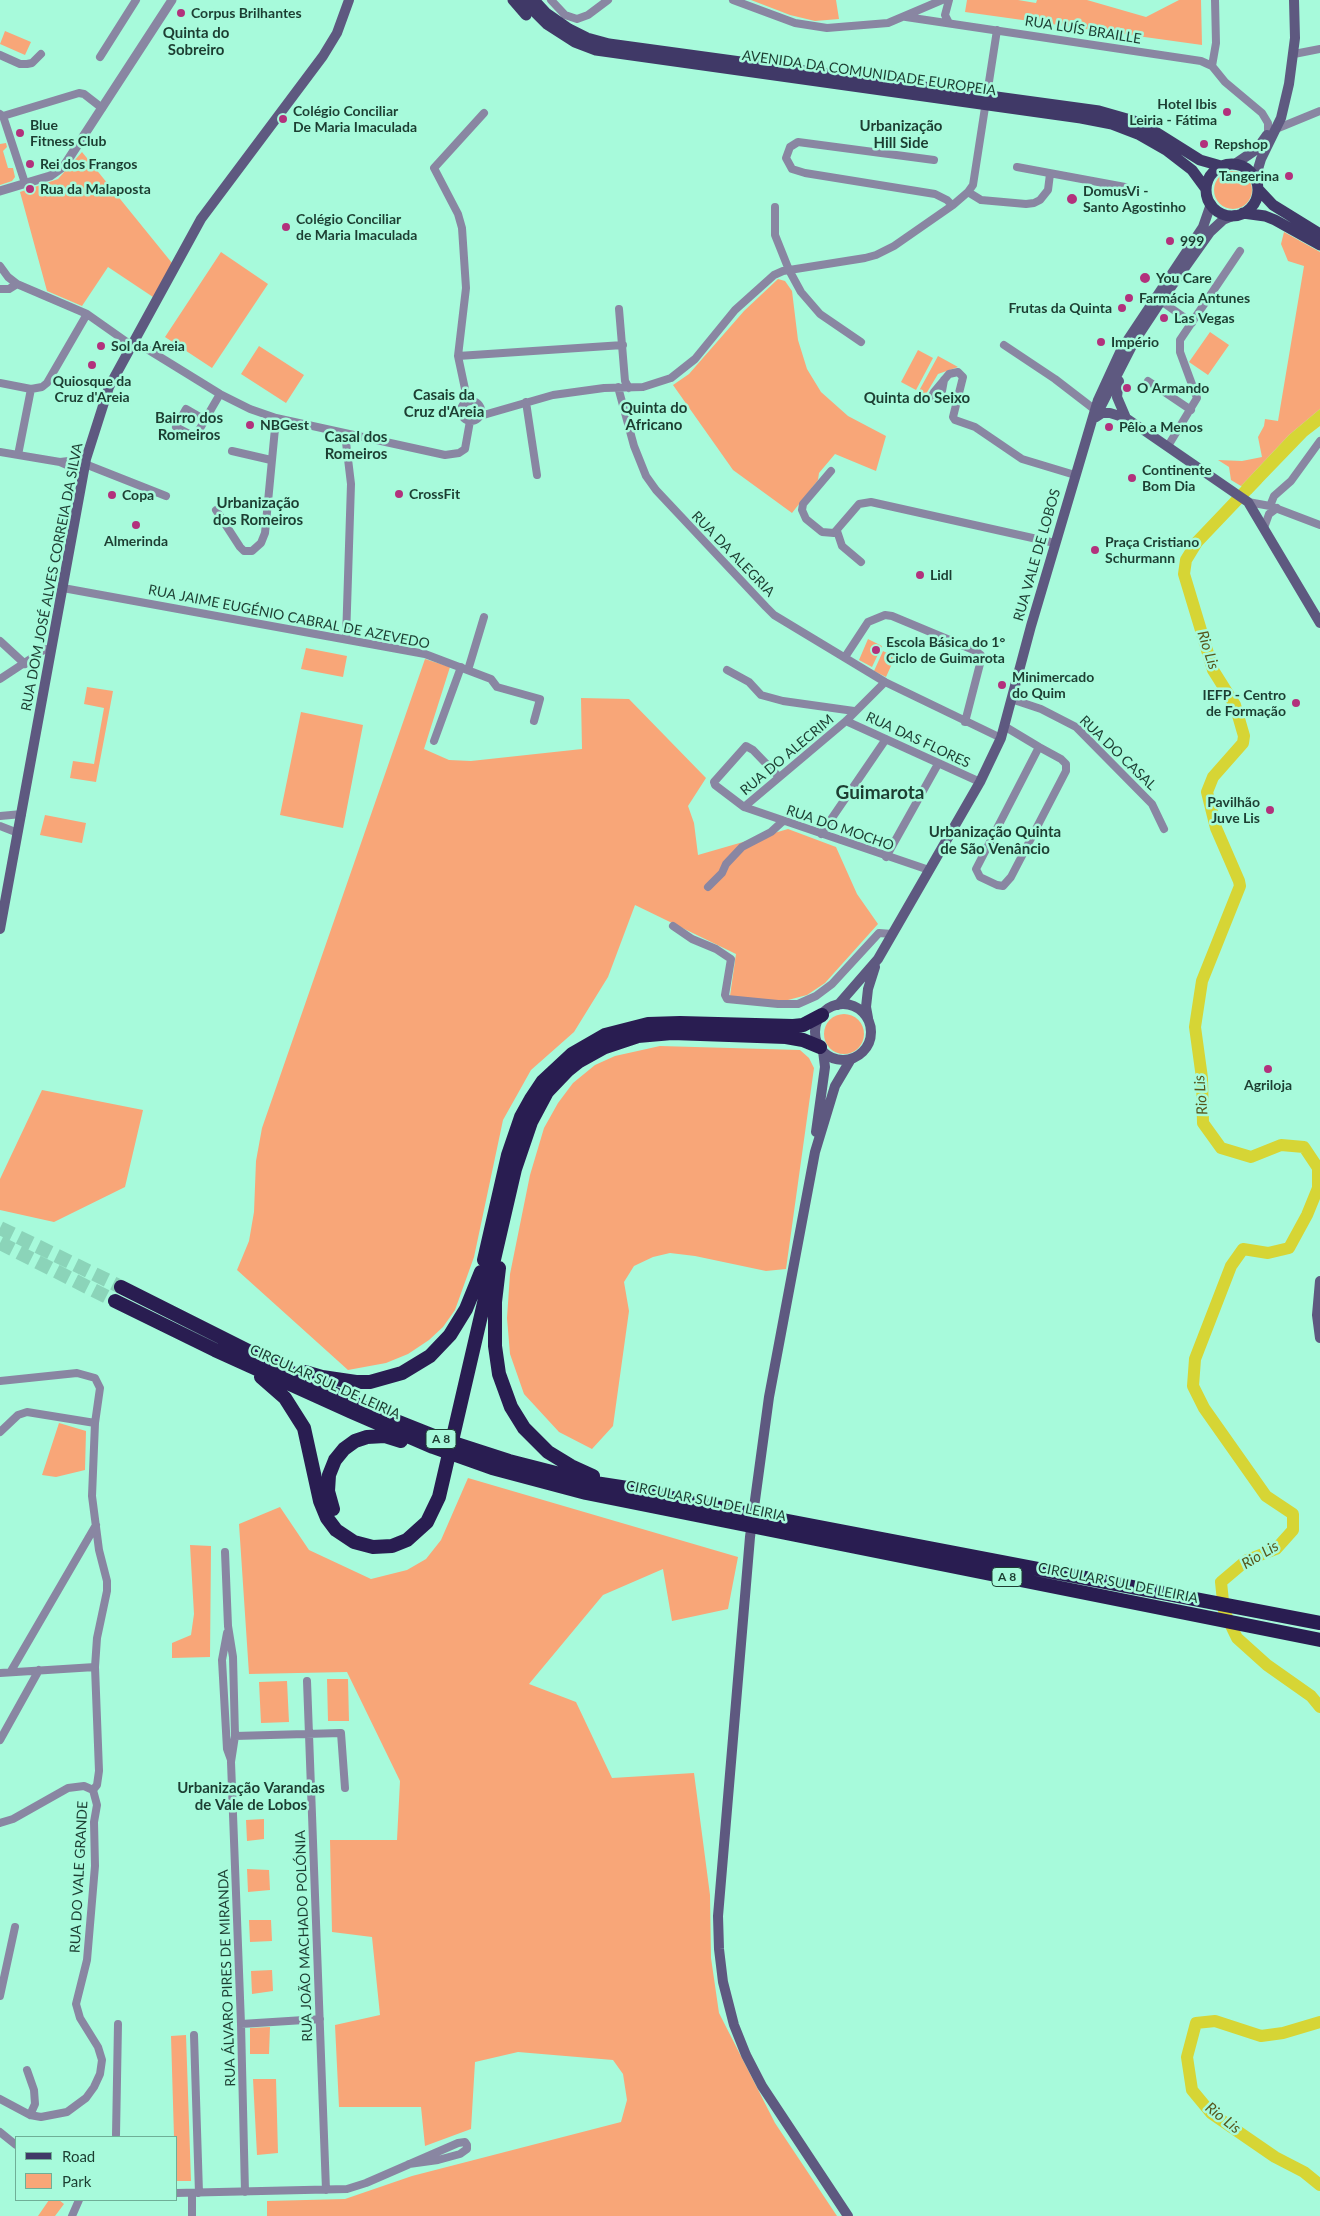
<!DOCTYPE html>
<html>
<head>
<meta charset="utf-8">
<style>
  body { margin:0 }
  #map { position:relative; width:1320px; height:2216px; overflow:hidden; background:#a7fadb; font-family:Lato,sans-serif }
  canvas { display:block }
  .legend { position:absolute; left:15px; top:2136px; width:162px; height:65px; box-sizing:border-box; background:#a7fadb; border:1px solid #6faf97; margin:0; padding:6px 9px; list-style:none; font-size:15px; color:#1c3e32 }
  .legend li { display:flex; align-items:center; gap:10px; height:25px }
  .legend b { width:25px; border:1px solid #6faf97 }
</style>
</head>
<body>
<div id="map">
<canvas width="1320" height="2216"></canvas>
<ul class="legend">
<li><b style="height:6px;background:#403967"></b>Road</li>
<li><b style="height:14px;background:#f8a678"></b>Park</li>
</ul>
</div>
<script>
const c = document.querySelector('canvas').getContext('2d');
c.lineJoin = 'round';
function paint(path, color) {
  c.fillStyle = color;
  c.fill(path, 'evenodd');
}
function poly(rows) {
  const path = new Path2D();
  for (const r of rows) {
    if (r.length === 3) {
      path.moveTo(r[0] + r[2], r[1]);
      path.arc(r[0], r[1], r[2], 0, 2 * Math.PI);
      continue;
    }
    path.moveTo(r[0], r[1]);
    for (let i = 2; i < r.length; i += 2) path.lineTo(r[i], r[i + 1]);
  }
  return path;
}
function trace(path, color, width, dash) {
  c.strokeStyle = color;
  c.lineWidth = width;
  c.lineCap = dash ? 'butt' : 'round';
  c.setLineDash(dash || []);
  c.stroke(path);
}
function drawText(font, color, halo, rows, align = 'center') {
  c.font = font + ' Lato,sans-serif';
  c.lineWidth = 5;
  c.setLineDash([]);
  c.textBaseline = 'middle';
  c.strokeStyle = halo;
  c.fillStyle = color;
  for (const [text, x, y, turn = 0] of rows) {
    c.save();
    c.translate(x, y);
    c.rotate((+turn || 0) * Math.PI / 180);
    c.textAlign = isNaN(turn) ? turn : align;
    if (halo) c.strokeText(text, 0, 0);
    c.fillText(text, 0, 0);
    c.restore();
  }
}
const green = poly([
  [751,0,836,0,839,19,815,21,790,15],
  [967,0,1018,0,1036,3,1037,0,1087,0,1146,17,1179,0,1201,0,1202,45,965,12],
  [5,31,31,42,25,55,0,44],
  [6,143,7,147,3,151,8,168,13,168,15,177,12,181,0,185,0,144],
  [82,152,172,263,153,297,108,267,82,306,47,291,20,192,58,179],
  [1233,190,19],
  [1284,232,1320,252,1320,409,1289,435,1241,486,1231,480,1229,467,1218,460,1242,461,1262,457,1258,437,1264,426,1265,419,1278,421,1304,266,1288,261,1281,244],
  [221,252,268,284,212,368,165,337],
  [778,279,785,281,792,291,798,340,807,369,821,392,848,416,886,436,876,471,835,454,819,473,818,480,792,513,733,470,673,385,689,374,744,311],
  [1210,332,1229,345,1208,375,1189,362],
  [259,346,304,375,286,403,241,374],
  [918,350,933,358,916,390,901,382],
  [938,356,958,367,938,374,923,399,919,402,915,401,914,400],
  [868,639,882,646,872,667,859,660],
  [306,648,347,656,343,677,301,669],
  [883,651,895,657,886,677,874,671],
  [425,659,450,667,424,749,449,760,471,761,582,749,581,698,629,699,706,778,688,806,694,823,698,855,788,829,836,847,857,894,878,924,825,983,807,995,788,1000,777,1001,730,996,736,954,635,905,608,977,574,1032,531,1070,503,1120,474,1257,455,1310,443,1327,429,1340,408,1354,386,1363,348,1370,237,1270,249,1241,254,1212,256,1161,262,1128],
  [87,687,113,691,96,782,70,778,73,761,94,764,104,708,84,704],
  [301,712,363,725,343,828,280,815],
  [45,815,86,823,82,843,40,835],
  [844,1034,20],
  [660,1046,800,1050,809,1058,814,1068,786,1269,766,1271,695,1256,670,1253,653,1257,634,1266,624,1282,629,1311,613,1426,592,1449,559,1432,524,1394,510,1354,507,1318,510,1274,530,1175,544,1128,558,1103,573,1083,595,1065,615,1056],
  [42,1090,143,1110,125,1187,54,1222,0,1210,0,1179],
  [59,1423,86,1431,85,1470,56,1477,42,1475],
  [468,1478,738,1557,728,1609,672,1621,663,1569,603,1595,529,1684,576,1702,612,1778,694,1773,710,1895,711,1958,719,2013,775,2123,837,2216,267,2216,267,2201,345,2199,412,2176,621,2122,627,2100,623,2074,613,2060,518,2052,475,2062,471,2129,425,2146,421,2107,339,2107,335,2025,380,2015,372,1937,332,1932,330,1840,397,1840,400,1781,347,1672,249,1674,239,1524,280,1507,309,1550,371,1579,407,1570,426,1559,441,1540],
  [190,1545,211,1546,210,1657,172,1658,172,1643,191,1635,194,1614],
  [327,1679,348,1679,349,1721,328,1721],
  [287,1681,289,1722,261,1723,259,1682],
  [264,1819,264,1839,247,1841,246,1820],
  [247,1869,269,1870,270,1890,248,1892],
  [249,1920,271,1920,272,1941,250,1942],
  [272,1970,273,1991,252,1994,251,1971],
  [270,2027,269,2054,250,2054,250,2028],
  [186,2035,191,2181,176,2181,176,2137,174,2137,171,2036],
  [253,2079,276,2079,278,2153,257,2155],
  [49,2200,59,2200,64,2204,55,2216,38,2216]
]);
const water = poly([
  [1320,409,1320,426,1307,436,1251,494,1241,486,1289,435]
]);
const river = poly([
  [1257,479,1197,542,1186,560,1184,574,1213,670,1235,705,1244,736,1243,743,1213,777,1207,792,1216,828,1239,881,1240,886,1202,981,1195,1027,1202,1078,1203,1123,1221,1148,1251,1157,1281,1145,1304,1147,1318,1168,1318,1188,1307,1215,1289,1248,1268,1253,1243,1249,1231,1266,1195,1359,1193,1386,1204,1408,1266,1496,1293,1514,1293,1530,1276,1549,1247,1560,1221,1582,1224,1611,1237,1638,1267,1665,1311,1696,1320,1707],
  [1320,2022,1283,2033,1261,2036,1215,2021,1196,2023,1187,2057,1192,2090,1211,2113,1275,2157,1304,2172,1320,2185]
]);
const motorwayTunnel = poly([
  [0,1228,121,1287],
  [0,1243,115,1301]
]);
const minor = poly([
  [551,0,565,15,577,19,588,15,608,0],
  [733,0,795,23,827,28,888,23,942,0],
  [949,0,945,15,949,23],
  [906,17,1201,61,1212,66,1225,82,1262,113,1268,123,1268,133],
  [1294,54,1320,49],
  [0,55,20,64,27,64,32,63,41,54],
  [100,57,136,0],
  [1212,66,1216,43,1215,0],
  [0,114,3,116,25,183],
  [3,116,79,93,84,94,102,108],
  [1276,129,1320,111],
  [934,160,798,142,790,147,786,158,792,169,805,173,935,194,947,200,952,205],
  [1017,167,1125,187],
  [968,192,981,200,1026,204,1034,203,1040,200,1048,190,1050,174],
  [775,207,775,235,789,270,801,292,820,314,861,342],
  [0,266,8,277,17,284,87,314,131,345],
  [0,289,9,289,17,284],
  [1161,301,1192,323],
  [619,309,625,381,629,388],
  [134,341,220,394,250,409,276,418,445,455,459,453,465,449,470,421],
  [1004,345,1055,379,1094,409],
  [458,356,623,345],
  [944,380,942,391,938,398,935,399,932,396,934,392,949,374,958,372,963,377,953,417,955,420,975,427,1022,459,1075,475],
  [1148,381,1191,410],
  [0,383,31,389,42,387,47,383,87,314],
  [618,387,634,446,646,476,656,490,766,607,774,615,885,682,1001,738],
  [471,411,10],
  [526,402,537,475],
  [464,404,465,389,458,356,466,288,462,228,458,214,434,168,484,113],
  [480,416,553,395,604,388,643,387,671,378,695,359,735,310,774,275,783,271,865,258,876,255,894,246,953,205,968,192,973,185,997,30],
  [205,420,186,409,176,427,195,437,220,394],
  [345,434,351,484,346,639],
  [1168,446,1197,398,1180,352,1180,340,1240,251],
  [232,451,271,460],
  [0,452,60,462,83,472],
  [18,455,31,389],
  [60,462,86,459],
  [85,464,166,496],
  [831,471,803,504,802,510,806,519,822,532,834,533,859,504,871,502,1055,543],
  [1248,502,1270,506,1320,525],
  [1270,506,1274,496,1291,481,1320,441],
  [216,510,240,547,244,551,252,551,261,543,265,533,276,418],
  [1264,528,1269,514,1277,508],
  [837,531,842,546,861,562],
  [63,588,425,654,491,679,497,687,540,699,534,721],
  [0,641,25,664],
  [845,657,868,622,885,615,892,616,976,651,981,655,981,660,965,722],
  [468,670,484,617],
  [727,670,749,682,761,695,783,701,854,711],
  [0,679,44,650,52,648],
  [1011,699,1041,709,1076,727,1152,804,1164,829],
  [846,721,980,782],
  [1004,726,1039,747,1061,759,1066,764,1066,771,1011,877,1003,886,997,885,980,877,976,869,1039,747],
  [434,741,461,667],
  [779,777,753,750,746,746,714,782,715,785,744,807,929,870],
  [744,807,846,721,885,682],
  [0,816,22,814],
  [0,826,18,833],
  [821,834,886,739],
  [886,857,938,764],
  [708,887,722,873,726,864,742,847,771,832,783,821],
  [673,926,692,939,716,949,731,959,725,995,727,999,778,1004,798,1004,816,996,832,984,879,933,892,934],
  [0,1381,77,1373,95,1378,100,1388,95,1423,92,1496,99,1550,107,1581,107,1591,97,1638,95,1667,99,1771,97,1785,93,1790],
  [0,1432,18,1415,27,1412,95,1423],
  [225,1552,228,1626,233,1657,235,1736,231,1762,241,2024,245,2192],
  [227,1633,222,1660,227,1749,231,1760],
  [11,1671,96,1525],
  [0,1673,95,1667],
  [307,1681,326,2190],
  [235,1736,341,1733,345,1788],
  [0,1740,39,1670],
  [0,1823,13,1819,68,1788,84,1786,93,1790],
  [0,1996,15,1927],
  [241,2024,320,2019],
  [194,2035,199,2193],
  [27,2070,34,2090,35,2104,30,2115],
  [0,2099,30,2115,41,2117,67,2112,86,2098,94,2087,100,2074,102,2060,98,2047,80,2018,76,2004,87,1960,95,1866,94,1822,97,1805,93,1790],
  [0,2132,16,2145],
  [116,2135,118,2024],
  [176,2193,347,2189,366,2183,458,2143,465,2142,467,2145,467,2149,460,2154,438,2160,409,2164],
  [72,2216,79,2200],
  [192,2216,192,2193]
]);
const tertiary = poly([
  [0,191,50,176,64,166,172,0]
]);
const secondary = poly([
  [1235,164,1257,149,1267,135],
  [1255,179,1261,159,1281,118,1289,84,1295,38,1294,0],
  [1119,381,1117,397,1126,418],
  [1097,414,1134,342,1161,301,1210,232,1223,220,1235,215],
  [1096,417,1102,413,1110,413,1126,418,1248,502,1320,623],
  [0,929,86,459,109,387,201,219,323,56,337,33,349,0],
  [843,1032,28],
  [838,1005,878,959,980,782,1001,738,1031,626,1098,400,1121,350,1203,227,1211,204],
  [868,1018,866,1007,868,989,875,967],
  [816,1132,825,1067,823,1051],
  [1320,1281,1317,1315,1320,1338],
  [848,2216,762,2086,746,2055,734,2025,723,1982,719,1949,718,1916,750,1537,769,1397,815,1152,835,1086,851,1059]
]);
const primary = poly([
  [513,0,526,15],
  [523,0,547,24,575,42,596,50,1081,118,1112,124,1138,134,1166,150,1192,170,1206,189],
  [534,0,546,13,569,29,587,38,609,44,1099,111,1134,121,1157,133,1200,160,1221,166],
  [1232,190,26],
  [1258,189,1273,205,1320,234],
  [1243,213,1265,216,1275,220,1320,245]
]);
const motorway = poly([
  [484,1260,508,1155,521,1117,531,1099,543,1081,572,1054,605,1035,648,1024,680,1023,793,1026,803,1025,822,1015],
  [499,1268,495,1302,495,1346,499,1374,511,1407,524,1428,548,1452,571,1466,593,1476],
  [121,1287,310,1382,371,1411,444,1440,509,1461,595,1483,634,1489,698,1504,1320,1623],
  [115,1301,215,1350,352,1412,433,1447,492,1468,586,1493,1320,1640],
  [305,1372,322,1377,356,1382,370,1382,402,1373,430,1356,450,1335,466,1309,481,1272],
  [261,1377,285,1398,304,1428,320,1501,327,1518,336,1530,354,1542,373,1547,392,1546,407,1540,427,1522,439,1497,515,1169,531,1122,547,1092,568,1070,578,1062,605,1047,638,1036,672,1033,786,1037,803,1040,820,1047],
  [333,1509,328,1491,329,1475,335,1460,344,1449,355,1441,367,1437,385,1436,401,1441]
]);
const markers = [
  [181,13,5,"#b2317c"],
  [1227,112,5,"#b2317c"],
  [283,119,5,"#b2317c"],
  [20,133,5,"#b2317c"],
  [1204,144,5,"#b2317c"],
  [30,164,5,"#b2317c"],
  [1289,176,5,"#b2317c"],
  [30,189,5,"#b2317c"],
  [1072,199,6,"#b2317c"],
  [286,227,5,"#b2317c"],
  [1170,241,5,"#b2317c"],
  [1145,278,6,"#b2317c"],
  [1129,298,5,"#b2317c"],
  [1122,308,5,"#b2317c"],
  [1164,318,5,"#b2317c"],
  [1101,342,5,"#b2317c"],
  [101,346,5,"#b2317c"],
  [92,365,5,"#b2317c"],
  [1127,388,5,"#b2317c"],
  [250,425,5,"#b2317c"],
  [1109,427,5,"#b2317c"],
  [1132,478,5,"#b2317c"],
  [399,494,5,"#b2317c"],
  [112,495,5,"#b2317c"],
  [136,525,5,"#b2317c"],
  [1095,550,5,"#b2317c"],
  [920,575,5,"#b2317c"],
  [876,650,5,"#b2317c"],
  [1002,685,5,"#b2317c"],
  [1296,703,5,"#b2317c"],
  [1270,810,5,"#b2317c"],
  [1268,1069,5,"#b2317c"]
];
const shields = [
  [441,1439,30],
  [1007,1577,30]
];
const shieldNames = [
  ["A 8",441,1439],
  ["A 8",1007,1577]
];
const poiNames = [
  ["Corpus Brilhantes",191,13],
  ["Hotel Ibis",1217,104,"right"],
  ["Leiria - Fátima",1217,120,"right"],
  ["Colégio Conciliar",293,111],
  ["De Maria Imaculada",293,127],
  ["Blue",30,125],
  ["Fitness Club",30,141],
  ["Repshop",1214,144],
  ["Rei dos Frangos",40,164],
  ["Tangerina",1279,176,"right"],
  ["Rua da Malaposta",40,189],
  ["DomusVi -",1083,191],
  ["Santo Agostinho",1083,207],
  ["Colégio Conciliar",296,219],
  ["de Maria Imaculada",296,235],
  ["999",1180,241],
  ["You Care",1156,278],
  ["Farmácia Antunes",1139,298],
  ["Frutas da Quinta",1112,308,"right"],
  ["Las Vegas",1174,318],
  ["Império",1111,342],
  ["Sol da Areia",111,346],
  ["Quiosque da",92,381,"center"],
  ["Cruz d'Areia",92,397,"center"],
  ["O Armando",1137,388],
  ["NBGest",260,425],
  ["Pêlo a Menos",1119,427],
  ["Continente",1142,470],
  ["Bom Dia",1142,486],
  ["CrossFit",409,494],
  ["Copa",122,495],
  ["Almerinda",136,541,"center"],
  ["Praça Cristiano",1105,542],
  ["Schurmann",1105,558],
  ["Lidl",930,575],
  ["Escola Básica do 1°",886,642],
  ["Ciclo de Guimarota",886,658],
  ["Minimercado",1012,677],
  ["do Quim",1012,693],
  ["IEFP - Centro",1286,695,"right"],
  ["de Formação",1286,711,"right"],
  ["Pavilhão",1260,802,"right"],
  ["Juve Lis",1260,818,"right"],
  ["Agriloja",1268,1085,"center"]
];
const streetNames = [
  ["RUA LUÍS BRAILLE",1083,30,9],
  ["AVENIDA DA COMUNIDADE EUROPEIA",869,73,8],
  ["RUA DA ALEGRIA",733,554,46],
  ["RUA VALE DE LOBOS",1037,555,-74],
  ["RUA DOM JOSÉ ALVES CORREIA DA SILVA",52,577,-79],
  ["RUA JAIME EUGÉNIO CABRAL DE AZEVEDO",289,617,11],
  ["RUA DAS FLORES",918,740,25],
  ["RUA DO CASAL",1118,753,44],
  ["RUA DO ALECRIM",787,755,-40],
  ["RUA DO MOCHO",840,828,19],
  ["CIRCULAR SUL DE LEIRIA",325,1382,24],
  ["CIRCULAR SUL DE LEIRIA",706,1501,11],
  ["CIRCULAR SUL DE LEIRIA",1118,1583,11],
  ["RUA DO VALE GRANDE",79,1877,-87],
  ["RUA JOÃO MACHADO POLÓNIA",304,1936,-92],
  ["RUA ÁLVARO PIRES DE MIRANDA",227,1978,-92]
];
const neighbourhoodNames = [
  ["Quinta do",196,33],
  ["Sobreiro",196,50],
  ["Urbanização",901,126],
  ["Hill Side",901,143],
  ["Casais da",444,395],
  ["Cruz d'Areia",444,412],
  ["Quinta do Seixo",917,398],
  ["Quinta do",654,408],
  ["Africano",654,425],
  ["Bairro dos",189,418],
  ["Romeiros",189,435],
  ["Casal dos",356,437],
  ["Romeiros",356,454],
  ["Urbanização",258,503],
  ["dos Romeiros",258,520],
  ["Urbanização Quinta",995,832],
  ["de São Venâncio",995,849],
  ["Urbanização Varandas",251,1788],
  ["de Vale de Lobos",251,1805]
];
const waterNames = [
  ["Rio Lis",1208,650,72],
  ["Rio Lis",1201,1095,-95],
  ["Rio Lis",1260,1555,-31],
  ["Rio Lis",1223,2118,38]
];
const districtNames = [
  ["Guimarota",880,793]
];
paint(green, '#f8a678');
paint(water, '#d6d535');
trace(river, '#d6d535', 12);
trace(motorwayTunnel, '#8bd4b9', 14, [14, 7]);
trace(minor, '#8986a2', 8);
trace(tertiary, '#8986a2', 9);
trace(secondary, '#5e5980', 10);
trace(primary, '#403967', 11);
trace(motorway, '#291d51', 14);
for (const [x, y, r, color] of markers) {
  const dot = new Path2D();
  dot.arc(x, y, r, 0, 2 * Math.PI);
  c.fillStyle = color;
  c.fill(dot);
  trace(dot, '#a7fadb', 2);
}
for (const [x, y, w] of shields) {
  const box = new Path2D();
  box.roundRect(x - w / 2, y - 9.5, w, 19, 4);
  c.fillStyle = '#a7fadb';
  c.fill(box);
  trace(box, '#1c3e32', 1);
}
drawText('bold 12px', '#1c3e32', null, shieldNames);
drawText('bold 14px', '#1c3e32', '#a7fadb', poiNames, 'left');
drawText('14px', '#1c3e32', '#a7fadb', streetNames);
drawText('bold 15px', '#1c3e32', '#a7fadb', neighbourhoodNames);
drawText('italic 15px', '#57571c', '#a7fadb', waterNames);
drawText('bold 19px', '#1c3e32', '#a7fadb', districtNames);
</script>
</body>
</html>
